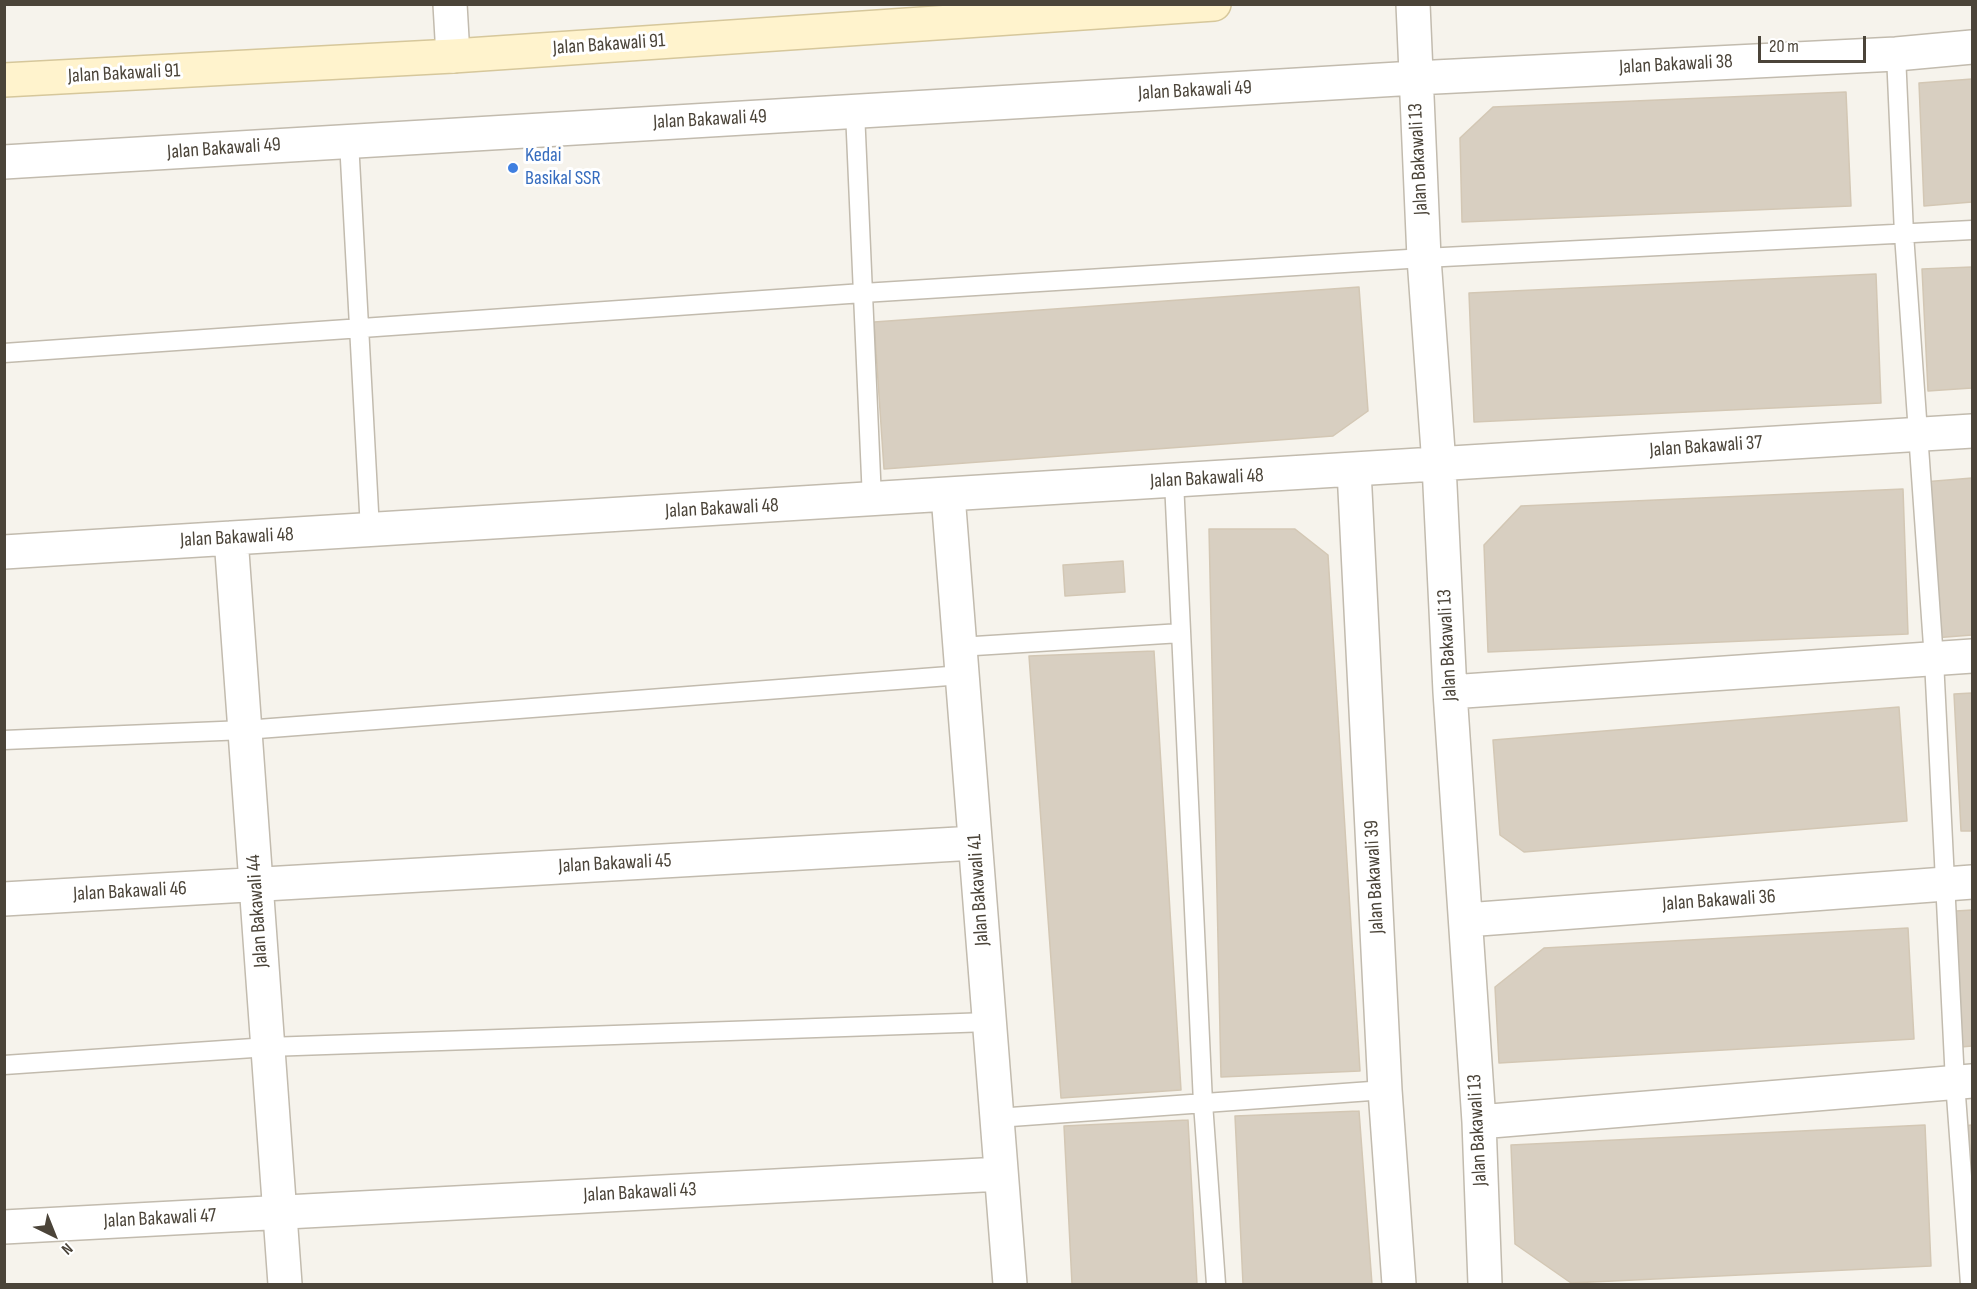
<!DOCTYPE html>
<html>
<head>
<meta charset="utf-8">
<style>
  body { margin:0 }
  #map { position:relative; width:1977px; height:1289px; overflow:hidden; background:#f6f3ec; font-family:"Sofia Sans Condensed",sans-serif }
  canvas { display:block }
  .frame { position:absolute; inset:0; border:6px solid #4b4439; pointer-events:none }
  .north { position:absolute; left:24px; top:1205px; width:60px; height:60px; -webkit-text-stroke:4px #fff; paint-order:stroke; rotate:137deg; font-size:16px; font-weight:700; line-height:24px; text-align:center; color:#4b4439 }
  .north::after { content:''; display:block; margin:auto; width:21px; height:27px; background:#4b4439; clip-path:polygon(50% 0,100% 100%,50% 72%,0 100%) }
  .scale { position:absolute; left:1758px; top:36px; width:108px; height:27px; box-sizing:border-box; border:3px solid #4b4439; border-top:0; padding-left:8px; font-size:18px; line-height:21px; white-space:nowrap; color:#4b4439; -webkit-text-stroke:4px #fff; paint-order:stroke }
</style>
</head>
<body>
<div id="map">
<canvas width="1977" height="1289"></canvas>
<div class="frame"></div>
<div class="north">N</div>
<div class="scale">20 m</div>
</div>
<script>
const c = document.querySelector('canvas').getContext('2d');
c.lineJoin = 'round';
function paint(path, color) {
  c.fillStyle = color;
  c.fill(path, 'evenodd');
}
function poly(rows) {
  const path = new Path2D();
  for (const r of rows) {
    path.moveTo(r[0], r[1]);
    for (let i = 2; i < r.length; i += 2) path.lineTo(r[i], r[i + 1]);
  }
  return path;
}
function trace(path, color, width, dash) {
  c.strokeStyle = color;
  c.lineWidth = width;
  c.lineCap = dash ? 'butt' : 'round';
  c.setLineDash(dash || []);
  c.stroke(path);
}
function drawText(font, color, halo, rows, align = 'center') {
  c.font = font + ' "Sofia Sans Condensed",sans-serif';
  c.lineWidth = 6;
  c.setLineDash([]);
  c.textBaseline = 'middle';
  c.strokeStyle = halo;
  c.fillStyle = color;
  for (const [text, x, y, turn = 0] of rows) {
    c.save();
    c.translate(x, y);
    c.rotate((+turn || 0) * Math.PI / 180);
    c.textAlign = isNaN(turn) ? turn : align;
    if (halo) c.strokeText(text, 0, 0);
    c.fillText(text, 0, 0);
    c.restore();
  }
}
const building = poly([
  [1972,79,1972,202,1924,206,1919,83,1972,79],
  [1846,92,1851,206,1462,222,1460,138,1493,107,1846,92],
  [1972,267,1972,388,1928,391,1922,269,1972,267],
  [1876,274,1881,403,1474,422,1469,293,1876,274],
  [1359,287,1368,411,1333,436,884,469,874,322,1359,287],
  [1972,478,1972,635,1934,638,1923,482,1972,478],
  [1903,489,1908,634,1488,652,1484,545,1521,506,1903,489],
  [1209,529,1295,529,1328,555,1360,1071,1221,1077,1209,529],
  [1123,561,1125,592,1065,596,1063,565,1123,561],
  [1154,651,1181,1090,1061,1098,1029,656,1154,651],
  [1972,693,1972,831,1961,831,1954,694,1972,693],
  [1899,707,1907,821,1524,852,1500,835,1493,740,1899,707],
  [1972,910,1972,1046,1961,1047,1956,911,1972,910],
  [1908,928,1914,1039,1499,1063,1495,987,1544,948,1908,928],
  [1359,1111,1372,1284,1243,1284,1235,1116,1359,1111],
  [1188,1120,1197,1284,1072,1284,1064,1126,1188,1120],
  [1925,1125,1931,1266,1571,1283,1515,1244,1511,1145,1925,1125],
  [1972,1125,1972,1263,1962,1126,1972,1125]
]);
const service = poly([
  [1896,54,1904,234,1934,660,1955,1082,1970,1284],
  [855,111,872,500],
  [349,141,370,530],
  [4,353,863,293,1424,258,1972,230],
  [1174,481,1203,1103,1216,1284],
  [959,647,1181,633],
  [4,740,245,730,962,675],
  [4,1065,268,1047,989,1022],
  [997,1118,1385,1090]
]);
const minor = poly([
  [450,4,453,56],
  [1413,4,1424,258,1439,465,1450,692,1479,1122,1485,1284],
  [4,162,1415,78,1896,54,1972,47],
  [1354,470,1385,1090,1399,1284],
  [948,495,1010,1284],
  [231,538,285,1284],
  [4,552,1972,431],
  [1450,692,1972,656],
  [4,899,975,843],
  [1466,920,1972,882],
  [1479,1122,1972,1081],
  [4,1227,1001,1174]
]);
const secondary = poly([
  [4,80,453,56,1214,4]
]);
const markers = [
  [513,168,6,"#3f7fe0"]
];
const streetNames = [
  ["Jalan Bakawali 91",609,45,-4],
  ["Jalan Bakawali 38",1676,65,-3],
  ["Jalan Bakawali 91",124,74,-3],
  ["Jalan Bakawali 49",1195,91,-3],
  ["Jalan Bakawali 49",710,120,-3],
  ["Jalan Bakawali 49",224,149,-4],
  ["Jalan Bakawali 13",1419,159,-93],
  ["Jalan Bakawali 37",1706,447,-4],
  ["Jalan Bakawali 48",1207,479,-3],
  ["Jalan Bakawali 48",722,509,-3],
  ["Jalan Bakawali 48",237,538,-3],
  ["Jalan Bakawali 13",1448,645,-93],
  ["Jalan Bakawali 45",615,864,-3],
  ["Jalan Bakawali 39",1375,877,-93],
  ["Jalan Bakawali 41",979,890,-94],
  ["Jalan Bakawali 46",130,892,-3],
  ["Jalan Bakawali 36",1719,901,-4],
  ["Jalan Bakawali 44",258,911,-94],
  ["Jalan Bakawali 13",1478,1130,-93],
  ["Jalan Bakawali 43",640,1193,-3],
  ["Jalan Bakawali 47",160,1219,-3]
];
const shopNames = [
  ["Kedai",525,156],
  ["Basikal SSR",525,179]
];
paint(building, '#d8cfc1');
trace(building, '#d3c7b4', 1.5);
trace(service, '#c2bbae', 21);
trace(minor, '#c2bbae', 36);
trace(secondary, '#d6c79b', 36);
trace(service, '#fff', 18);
trace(minor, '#fff', 33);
trace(secondary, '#fff3cd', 33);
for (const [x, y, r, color] of markers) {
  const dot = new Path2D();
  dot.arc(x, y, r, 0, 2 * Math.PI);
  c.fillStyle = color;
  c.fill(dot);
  trace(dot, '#fff', 2);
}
drawText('20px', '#4b4439', '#fff', streetNames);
drawText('20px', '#366cbe', '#fff', shopNames, 'left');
</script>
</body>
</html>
